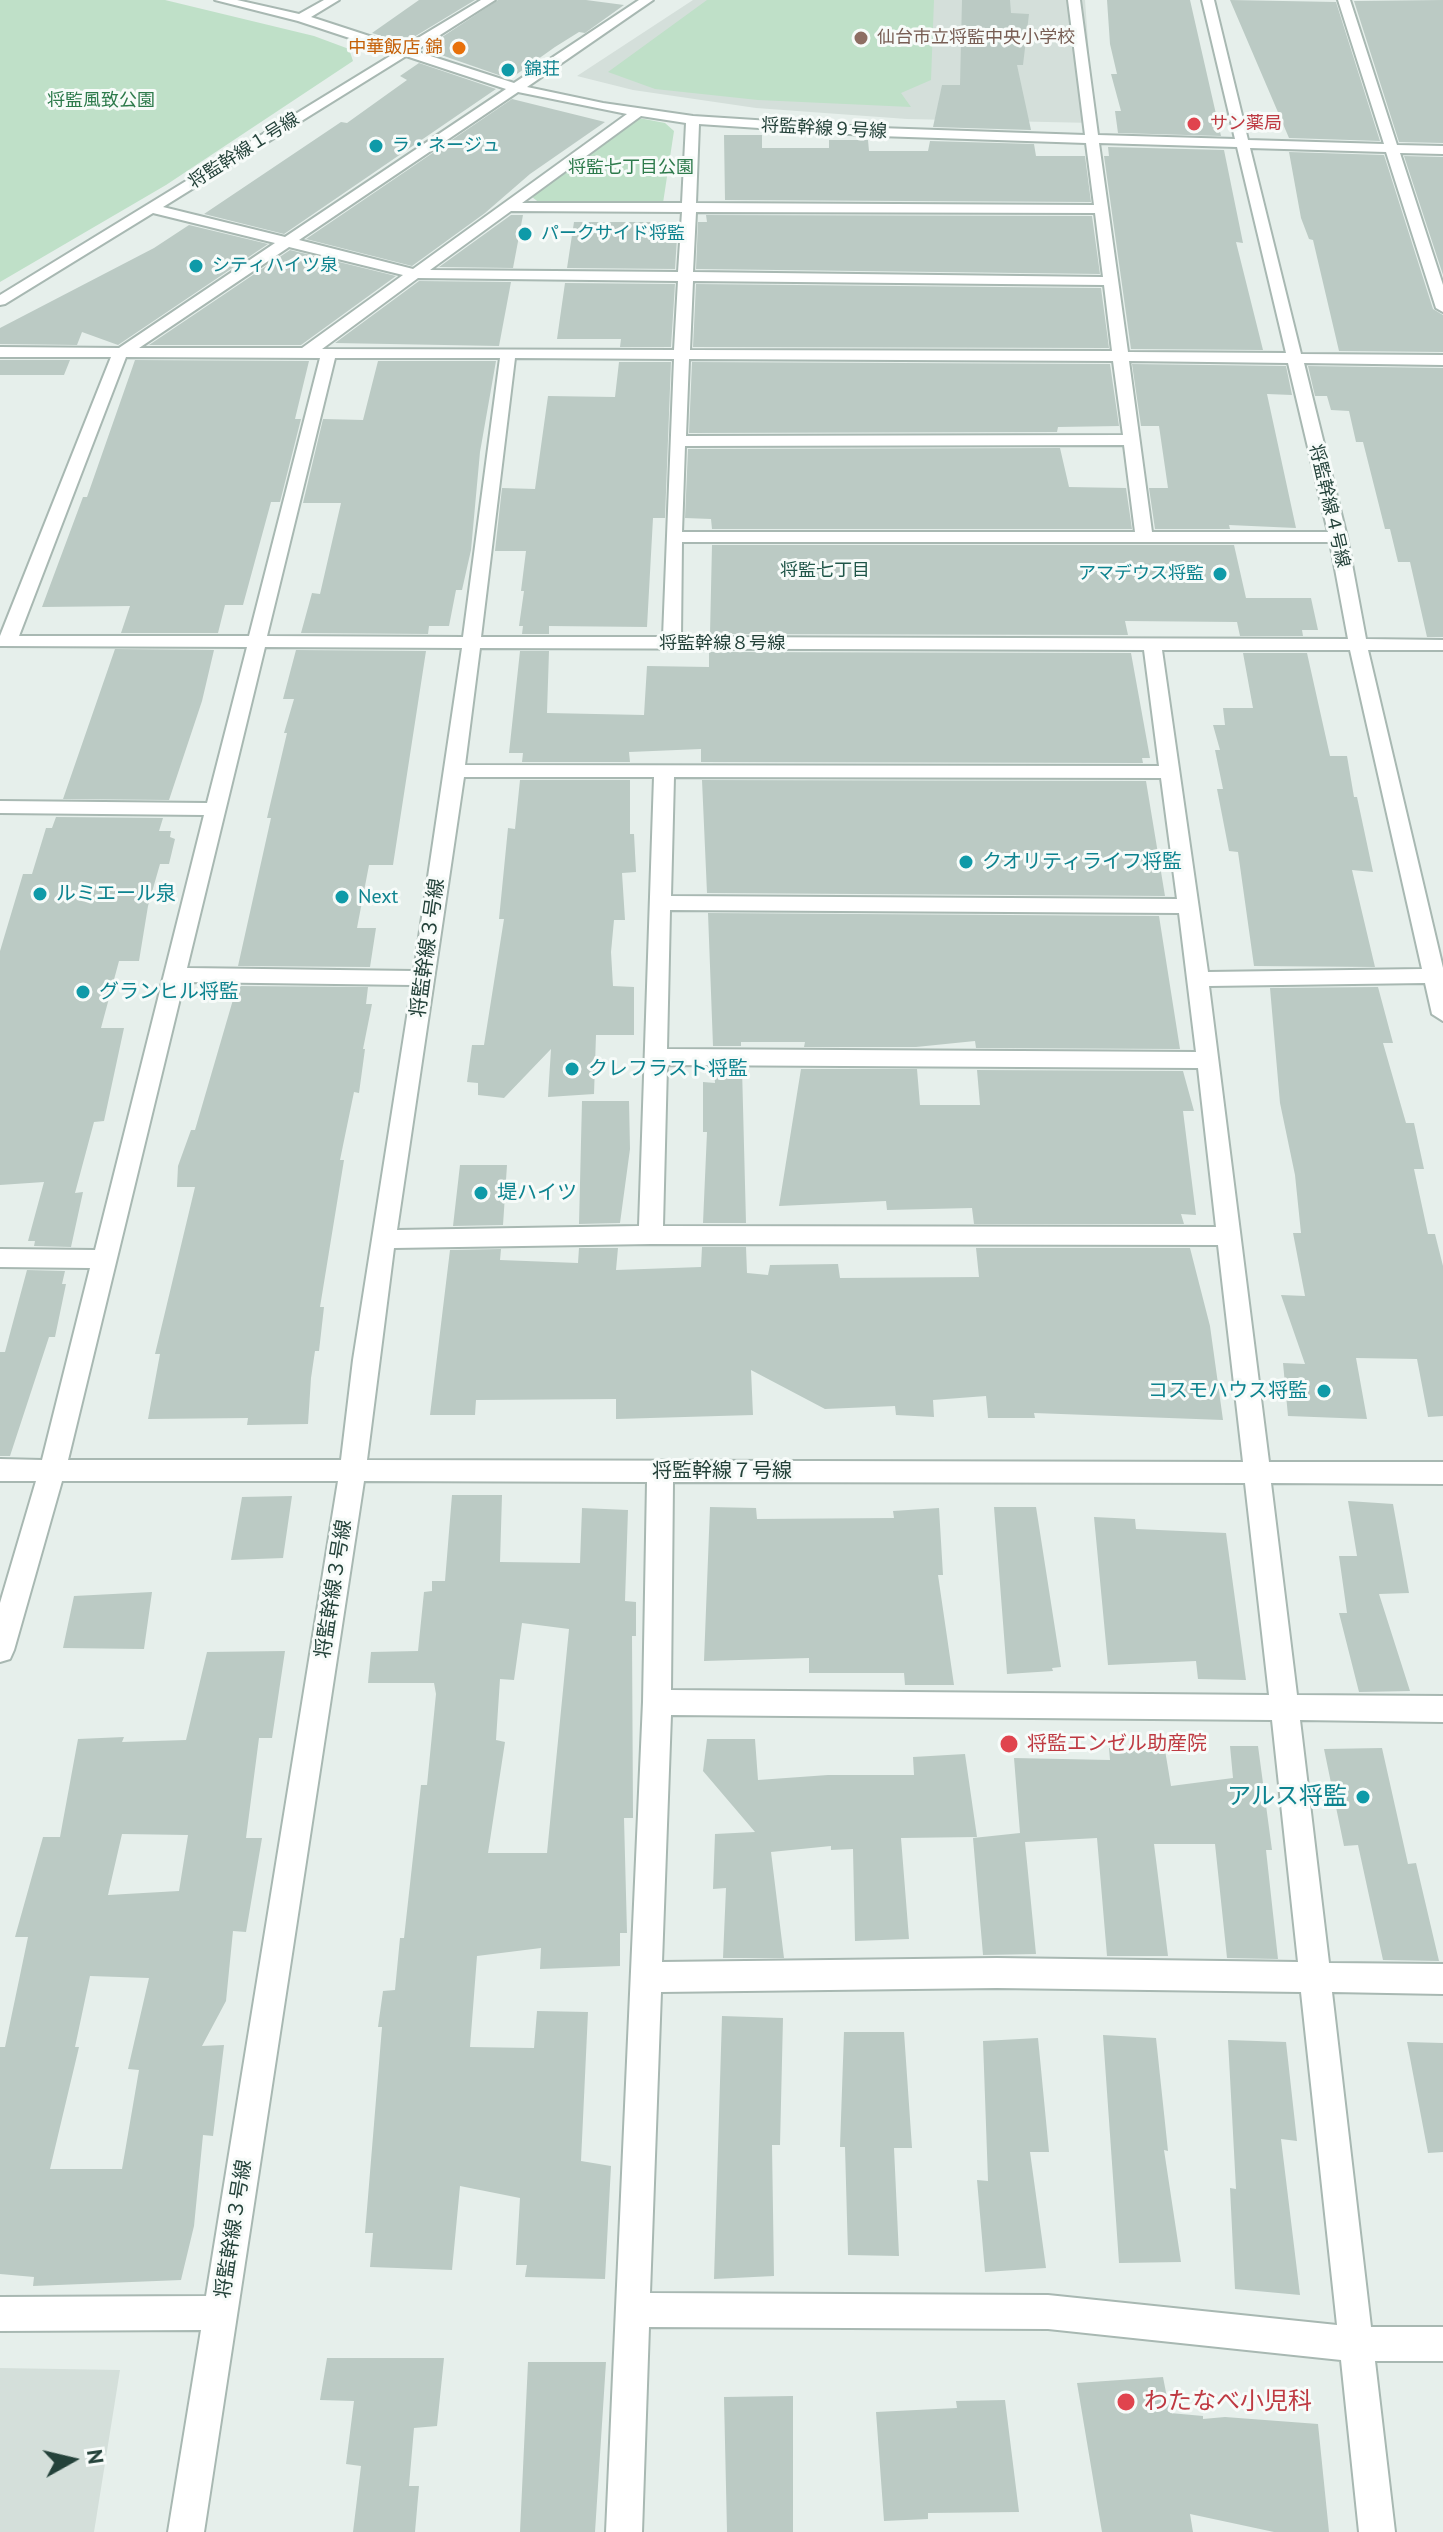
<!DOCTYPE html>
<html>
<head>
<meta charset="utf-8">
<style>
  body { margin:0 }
  #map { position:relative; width:1443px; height:2532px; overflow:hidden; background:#e6efeb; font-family:"PT Sans",sans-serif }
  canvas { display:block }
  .north { position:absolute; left:32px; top:2420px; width:80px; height:80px; -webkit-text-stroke:6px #f7fbf9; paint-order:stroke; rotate:82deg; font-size:22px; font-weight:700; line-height:32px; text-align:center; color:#24423a }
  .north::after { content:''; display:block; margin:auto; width:28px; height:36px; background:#24423a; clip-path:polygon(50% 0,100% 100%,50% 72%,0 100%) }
</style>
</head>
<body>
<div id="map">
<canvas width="1443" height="2532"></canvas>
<div class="north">N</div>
</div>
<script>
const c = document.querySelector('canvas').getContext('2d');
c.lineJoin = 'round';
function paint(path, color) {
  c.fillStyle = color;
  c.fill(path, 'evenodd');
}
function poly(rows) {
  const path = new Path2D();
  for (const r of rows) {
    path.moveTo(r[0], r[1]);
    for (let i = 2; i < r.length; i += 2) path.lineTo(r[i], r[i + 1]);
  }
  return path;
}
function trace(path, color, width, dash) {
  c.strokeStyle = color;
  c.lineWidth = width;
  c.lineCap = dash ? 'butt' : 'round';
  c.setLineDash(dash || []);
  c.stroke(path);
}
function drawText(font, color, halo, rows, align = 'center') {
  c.font = font + ' "PT Sans","Noto Sans JP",sans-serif';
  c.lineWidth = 6;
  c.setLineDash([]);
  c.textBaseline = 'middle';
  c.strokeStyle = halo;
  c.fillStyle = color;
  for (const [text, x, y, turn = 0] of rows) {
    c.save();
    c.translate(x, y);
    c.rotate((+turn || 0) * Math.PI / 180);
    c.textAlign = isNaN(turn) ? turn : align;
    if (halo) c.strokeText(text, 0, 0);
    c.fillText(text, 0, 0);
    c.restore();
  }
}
const built = poly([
  [693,0,1085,0,1094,123,907,119,756,108,633,90,577,76],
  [0,2368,120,2370,94,2532,0,2532]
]);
const green = poly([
  [0,0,165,0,314,36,349,49,353,61,166,185,0,282],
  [707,0,934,0,931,80,901,93,911,107,758,100,655,89,608,72],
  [639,118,665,123,674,131,663,203,541,204,532,197]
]);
const building = poly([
  [419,0,475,0,404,43,372,33],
  [498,0,586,0,624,5,585,33,579,32,555,47,510,79,424,49],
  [962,0,1010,0,1011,13,1029,14,1023,65,1017,65,1031,130,933,127,942,85,960,85],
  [1107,0,1190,0,1221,136,1118,133,1115,111,1121,111,1111,74,1117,74,1110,44],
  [1230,0,1336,2,1380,141,1289,138],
  [1443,0,1443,143,1399,142,1354,1],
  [419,63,496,89,284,234,204,214,341,122,347,123,407,80,400,76],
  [512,99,605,122,530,174,485,213,412,266,306,239],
  [724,135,762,135,762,148,829,148,829,140,868,140,869,151,928,151,930,141,1034,144,1036,156,1085,156,1091,202,725,200],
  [1108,147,1224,150,1243,243,1236,242,1263,350,1131,349,1104,156,1109,156],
  [1289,152,1384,155,1433,309,1443,315,1443,352,1339,351,1313,240,1309,239,1301,218],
  [1404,156,1443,157,1443,275],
  [511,215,523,215,513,268,439,267],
  [706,215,1092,216,1100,274,696,269,698,222,707,222],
  [574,222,678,222,675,269,567,268],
  [189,225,268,244,118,345,82,332,77,345,0,344,0,328,154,248],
  [290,250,396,276,301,345,149,345],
  [419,281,511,282,499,346,335,343],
  [565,283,675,284,671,347,620,347,621,339,557,339],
  [696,284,1101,288,1109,348,693,347],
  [0,360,70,360,64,375,0,375],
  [135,360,309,361,295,419,301,419,280,502,271,502,243,605,225,605,218,633,121,633,130,606,42,607,83,497,87,497],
  [378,361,496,361,480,452,471,550,462,590,456,590,449,626,429,626,428,634,301,633,312,593,320,594,341,503,303,503,323,419,363,420],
  [619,362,671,362,665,518,653,518,647,627,549,626,549,634,522,634,523,626,519,626,524,591,521,591,526,551,495,551,502,488,535,489,548,396,615,397],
  [692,362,1110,364,1119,426,1058,427,1057,432,689,433],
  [1132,364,1286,366,1292,395,1267,394,1296,528,1229,525,1230,529,1155,529,1149,488,1168,488,1159,426,1141,426],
  [1308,366,1443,368,1443,637,1427,637,1410,562,1398,562,1390,529,1385,529,1363,442,1356,442,1349,411,1331,410,1327,396,1315,396],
  [1060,448,1069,487,1126,488,1132,529,712,529,711,519,685,518,688,449],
  [712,545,1234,545,1246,598,1311,598,1318,630,1302,630,1303,636,1240,636,1237,622,1125,621,1128,635,710,634],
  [115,649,214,650,202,701,169,800,63,799],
  [296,650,426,651,393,865,369,865,357,928,376,928,370,967,238,966,271,818,267,818,287,733,284,733,294,699,283,699],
  [520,651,549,651,547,713,644,715,647,666,709,667,709,652,1131,653,1150,758,1142,758,1143,763,701,762,701,749,629,752,630,762,522,762,523,753,509,753],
  [1243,653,1307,653,1330,756,1347,756,1354,797,1357,797,1373,872,1352,870,1375,967,1254,966,1238,852,1229,851,1217,789,1223,789,1215,750,1220,750,1213,725,1225,725,1223,708,1253,708],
  [520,780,630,780,630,834,634,834,636,872,622,873,625,920,614,920,611,952,613,986,634,987,634,1035,596,1035,594,1094,548,1097,551,1049,504,1098,478,1095,478,1083,467,1082,472,1045,484,1045,504,919,499,919,508,828,515,829],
  [702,780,1146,781,1165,896,707,893],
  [56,817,163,818,159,831,171,831,170,837,175,839,169,864,160,864,148,906,139,961,119,961,101,1028,124,1028,104,1121,94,1122,75,1193,83,1192,71,1247,34,1246,35,1241,28,1241,44,1182,0,1185,0,951,23,874,32,874,46,828,52,828],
  [708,913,1159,916,1180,1049,976,1048,975,1041,916,1047,804,1047,805,1042,741,1042,741,1046,713,1046],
  [237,986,368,987,366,1004,372,1004,363,1049,365,1049,359,1093,354,1092,340,1160,344,1160,320,1307,324,1307,319,1351,315,1351,311,1378,308,1424,247,1425,248,1418,148,1419,160,1354,155,1354,195,1187,177,1187,178,1166,191,1130,195,1130],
  [1378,987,1393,1043,1383,1043,1406,1123,1414,1123,1424,1169,1414,1169,1428,1234,1435,1234,1443,1266,1443,1416,1428,1417,1417,1359,1356,1358,1367,1419,1288,1416,1283,1363,1305,1364,1281,1295,1305,1296,1293,1233,1301,1233,1295,1175,1280,1103,1270,988],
  [714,1068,742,1068,746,1223,703,1223,707,1132,703,1132,703,1082,715,1083],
  [801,1069,917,1069,920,1105,980,1105,977,1070,1183,1071,1194,1111,1183,1111,1196,1215,1181,1214,1184,1224,974,1224,972,1208,887,1210,886,1201,779,1206],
  [582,1101,629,1101,630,1149,620,1223,579,1224],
  [460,1165,507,1165,503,1225,453,1226],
  [702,1247,746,1247,747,1273,768,1275,770,1265,838,1264,840,1278,979,1277,976,1248,1190,1248,1210,1326,1223,1420,1034,1413,1035,1418,988,1418,986,1396,933,1400,934,1417,896,1415,895,1406,825,1409,751,1370,753,1415,616,1419,616,1399,476,1400,475,1415,430,1415,450,1250,501,1249,500,1260,578,1263,579,1248,618,1248,616,1270,701,1267],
  [27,1270,65,1271,62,1284,66,1284,55,1337,49,1337,10,1456,0,1456,0,1352,5,1352],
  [452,1495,502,1495,500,1562,580,1563,582,1508,628,1510,625,1601,636,1602,636,1636,632,1636,633,1818,624,1818,627,1933,620,1933,620,1966,540,1969,541,1948,477,1956,470,2047,534,2048,537,2011,588,2012,581,2161,611,2166,605,2279,525,2277,527,2265,516,2265,520,2198,460,2186,452,2270,370,2267,373,2233,365,2233,382,2027,378,2027,383,1991,395,1990,400,1938,404,1938,421,1785,427,1785,436,1694,434,1683,368,1683,371,1652,418,1651,424,1592,432,1591,432,1581,445,1581],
  [522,1623,569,1629,547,1853,488,1853,505,1742,496,1740,500,1679,514,1680],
  [292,1496,283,1558,231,1560,242,1497],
  [1348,1501,1393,1504,1409,1593,1379,1594,1410,1691,1359,1692,1339,1613,1347,1613,1339,1556,1357,1556],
  [710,1507,756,1508,757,1519,894,1518,893,1511,939,1508,943,1575,938,1575,954,1685,905,1685,904,1673,809,1673,809,1658,704,1661],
  [994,1507,1036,1507,1061,1667,1052,1668,1053,1671,1007,1674],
  [1094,1517,1135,1519,1136,1529,1226,1533,1246,1680,1198,1679,1196,1661,1108,1665],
  [152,1592,144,1649,63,1648,74,1596],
  [285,1651,272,1738,259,1738,246,1838,262,1838,246,1932,233,1931,226,2001,202,2046,224,2045,213,2136,203,2135,194,2226,181,2280,33,2286,34,2277,0,2274,0,2047,5,2047,28,1937,15,1937,43,1837,60,1837,78,1739,124,1737,122,1742,186,1740,207,1652],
  [122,1834,188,1835,179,1891,108,1895],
  [90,1976,149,1978,128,2069,139,2070,122,2169,50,2169,79,2047,75,2047],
  [707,1739,755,1739,758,1780,828,1775,914,1775,913,1757,965,1754,977,1837,901,1838,909,1939,855,1941,853,1849,831,1850,831,1846,771,1852,784,1958,723,1958,726,1888,713,1889,715,1834,755,1832,703,1771],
  [1230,1746,1258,1746,1272,1850,1266,1850,1278,1959,1227,1958,1215,1844,1154,1844,1168,1956,1107,1956,1097,1838,1025,1842,1036,1954,983,1955,973,1838,1020,1833,1014,1758,1110,1760,1109,1748,1165,1750,1171,1786,1233,1778],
  [1382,1748,1408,1864,1416,1863,1439,1961,1383,1960,1358,1845,1344,1846,1324,1749],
  [722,2016,783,2018,780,2145,772,2145,774,2276,714,2279],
  [844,2032,904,2032,912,2148,894,2148,899,2256,848,2255,845,2147,840,2147],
  [1103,2035,1156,2038,1168,2151,1164,2150,1181,2262,1119,2263],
  [1038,2038,1049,2152,1030,2152,1046,2268,985,2272,977,2180,988,2181,983,2041],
  [1228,2040,1286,2042,1297,2141,1281,2139,1300,2295,1235,2289,1230,2188,1236,2189],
  [1407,2042,1443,2043,1443,2152,1428,2153],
  [327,2358,444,2358,437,2426,414,2428,409,2486,419,2486,415,2532,353,2532,361,2466,346,2464,354,2401,320,2400],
  [528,2362,606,2362,595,2532,520,2532],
  [1163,2377,1170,2413,1203,2416,1203,2419,1225,2417,1318,2424,1329,2532,1274,2532,1190,2514,1193,2532,1102,2532,1077,2383],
  [793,2396,793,2532,727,2532,724,2397],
  [1005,2400,1019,2512,928,2513,928,2519,884,2521,876,2412,957,2408,956,2401]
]);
const minor = poly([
  [215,0,237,0,299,14,324,0,339,0,311,17,403,47,481,0,495,0,415,51,514,83,639,0,653,0,527,87,603,103,693,116,879,128,1085,135,1068,0,1080,0,1098,135,1235,139,1202,0,1214,0,1248,140,1384,144,1338,0,1350,0,1397,145,1443,146,1443,154,1400,153,1443,285,1443,312,1436,308,1386,152,1250,148,1301,354,1443,355,1443,365,1304,363,1347,537,1366,639,1443,640,1443,650,1368,650,1443,968,1443,1021,1432,1014,1425,983,1209,986,1269,1462,1443,1462,1443,1484,1271,1483,1297,1695,1443,1696,1443,1722,1300,1720,1329,1963,1443,1964,1443,1994,1332,1992,1371,2327,1443,2327,1443,2361,1375,2361,1395,2532,1359,2532,1341,2360,1048,2329,649,2327,642,2532,606,2532,643,1702,647,1482,364,1481,204,2532,168,2532,201,2330,0,2331,0,2297,206,2296,338,1481,62,1481,14,1650,10,1659,0,1662,0,1603,36,1481,0,1481,0,1459,42,1460,90,1268,0,1267,0,1249,95,1250,204,815,0,813,0,801,207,803,247,647,0,646,0,636,111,357,0,357,0,347,119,348,275,243,153,213,5,304,0,305,0,295,395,53,298,21,215,0],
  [406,56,506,89,285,237,163,207,406,56],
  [518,92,627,114,413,269,299,240,518,92],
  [641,116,686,123,682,203,522,203,641,116],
  [699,124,879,136,1086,143,1094,205,696,203,699,124],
  [1099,143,1237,147,1286,353,1128,352,1099,143],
  [511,211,682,212,678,272,430,270,511,211],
  [696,212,1095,213,1103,277,693,272,696,212],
  [289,247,403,275,302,348,139,348,289,247],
  [418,278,678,281,674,350,322,349,418,278],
  [693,281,1104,285,1112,351,690,350,693,281],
  [126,357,320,358,249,636,19,636,126,357],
  [335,358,500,358,463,637,267,636,335,358],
  [515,358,674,359,663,637,481,637,515,358],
  [689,359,1113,361,1123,435,686,436,689,359],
  [1129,361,1288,363,1328,532,1152,532,1129,361],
  [1124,445,1135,532,682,532,685,446,1124,445],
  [682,542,1330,542,1348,639,681,637,682,542],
  [265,647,462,648,414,971,187,968,265,647],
  [480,648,1144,650,1159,766,465,765,480,648],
  [1162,650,1350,650,1422,969,1208,972,1162,650],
  [464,777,654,777,639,1226,397,1230,464,777],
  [674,777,1161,778,1177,899,671,896,674,777],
  [670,910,1179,913,1196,1052,667,1049,670,910],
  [184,982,412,985,353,1360,341,1460,68,1460,184,982],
  [667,1065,1198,1068,1216,1227,663,1226,667,1065],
  [651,1244,1218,1245,1243,1462,367,1460,394,1248,651,1244],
  [673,1482,1245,1483,1269,1695,671,1690,673,1482],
  [671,1715,1272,1720,1298,1962,997,1958,662,1962,671,1715],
  [997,1988,1301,1992,1337,2325,1048,2295,650,2293,661,1992,997,1988]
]);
const markers = [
  [861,38,8,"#8d6e63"],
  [459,48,8,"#e8710a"],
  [508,70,8,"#0f9aa8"],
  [1194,124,8,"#e0444e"],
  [376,146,8,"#0f9aa8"],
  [525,234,8,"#0f9aa8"],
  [196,266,8,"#0f9aa8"],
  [1220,574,8,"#0f9aa8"],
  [966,862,8,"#0f9aa8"],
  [40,894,8,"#0f9aa8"],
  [342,897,8,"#0f9aa8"],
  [83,992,8,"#0f9aa8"],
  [572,1069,8,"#0f9aa8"],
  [481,1193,8,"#0f9aa8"],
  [1324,1391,8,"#0f9aa8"],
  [1009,1744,10,"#e0444e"],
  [1363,1797,8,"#0f9aa8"],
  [1126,2402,10,"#e0444e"]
];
const farEducationnames = [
  ["仙台市立将監中央小学校",877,38]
];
const farFoodnames = [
  ["中華飯店 錦",443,48]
];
const farCulturenames = [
  ["錦荘",524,70],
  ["ラ・ネージュ",392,146],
  ["パークサイド将監",541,234],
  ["シティハイツ泉",212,266],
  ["アマデウス将監",1204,574,"right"]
];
const farParknames = [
  ["将監風致公園",101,101],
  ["将監七丁目公園",631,168]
];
const farHealthnames = [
  ["サン薬局",1210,124]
];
const farStreetnames = [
  ["将監幹線９号線",824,129,3],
  ["将監幹線１号線",244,151,-32],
  ["将監幹線４号線",1329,506,77],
  ["将監幹線８号線",722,644]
];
const farNeighbourhoodnames = [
  ["将監七丁目",825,571]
];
const cultureNames = [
  ["クオリティライフ将監",982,862],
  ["ルミエール泉",56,894],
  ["Next",358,897],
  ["グランヒル将監",99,992],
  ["クレフラスト将監",588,1069],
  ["堤ハイツ",497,1193],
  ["コスモハウス将監",1308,1391,"right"]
];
const streetNames = [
  ["将監幹線３号線",428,948,-82],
  ["将監幹線７号線",722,1471],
  ["将監幹線３号線",334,1589,-81],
  ["将監幹線３号線",234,2229,-81]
];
const healthNames = [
  ["将監エンゼル助産院",1027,1744]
];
const nearCulturenames = [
  ["アルス将監",1347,1797]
];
const nearHealthnames = [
  ["わたなべ小児科",1144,2402]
];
paint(built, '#d4dfda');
paint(green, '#bfe0c8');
paint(building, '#bbcac4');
trace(minor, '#a8b8b2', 4);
paint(minor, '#fff');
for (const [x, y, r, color] of markers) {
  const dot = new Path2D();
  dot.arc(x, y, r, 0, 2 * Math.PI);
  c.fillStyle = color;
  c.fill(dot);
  trace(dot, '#f7fbf9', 3);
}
drawText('18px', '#785e54', '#f7fbf9', farEducationnames, 'left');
drawText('18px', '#c56008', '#f7fbf9', farFoodnames, 'right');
drawText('18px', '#0d838f', '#f7fbf9', farCulturenames, 'left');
drawText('18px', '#2d7a4b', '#f7fbf9', farParknames);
drawText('18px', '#be3a42', '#f7fbf9', farHealthnames, 'left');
drawText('18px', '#24423a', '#f7fbf9', farStreetnames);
drawText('18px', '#1f5548', '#f7fbf9', farNeighbourhoodnames);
drawText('20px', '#0d838f', '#f7fbf9', cultureNames, 'left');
drawText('20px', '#24423a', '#f7fbf9', streetNames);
drawText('20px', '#be3a42', '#f7fbf9', healthNames, 'left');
drawText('24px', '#0d838f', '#f7fbf9', nearCulturenames, 'right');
drawText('24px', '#be3a42', '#f7fbf9', nearHealthnames, 'left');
</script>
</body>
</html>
